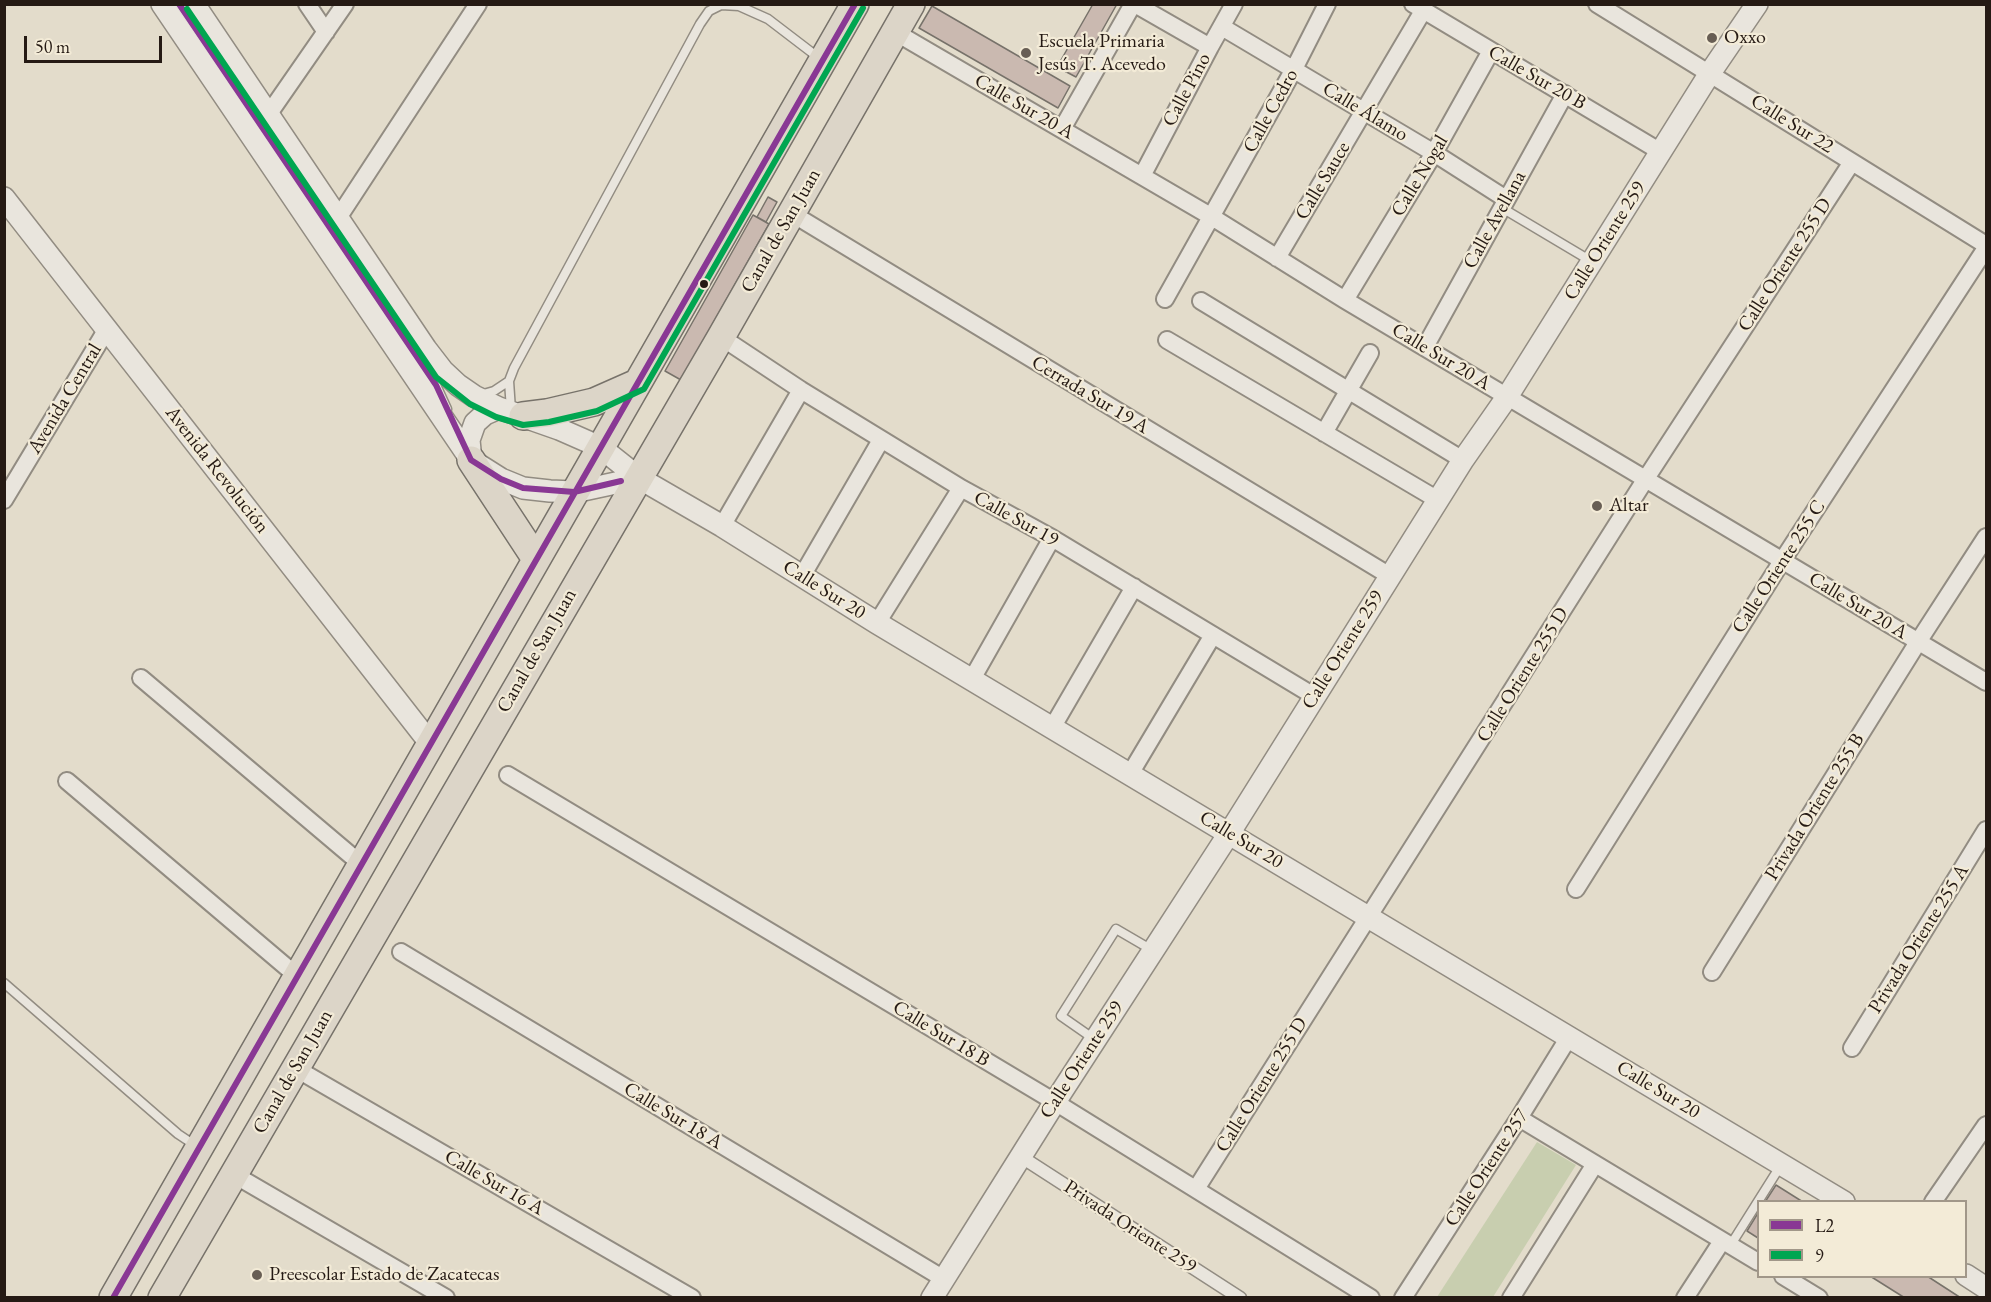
<!DOCTYPE html>
<html>
<head>
<meta charset="utf-8">
<style>
  body { margin:0 }
  #map { position:relative; width:1991px; height:1302px; overflow:hidden; background:#e3dccb; font-family:"EB Garamond",serif }
  canvas { display:block }
  .frame { position:absolute; inset:0; border:6px solid #251a14; pointer-events:none }
  .legend { position:absolute; left:1757px; top:1200px; width:210px; height:78px; box-sizing:border-box; background:#f3ebd7; border:2px solid #a19789; margin:0; padding:8px 10px; list-style:none; font-size:18px; color:#251a14 }
  .legend li { display:flex; align-items:center; gap:12px; height:30px }
  .legend b { width:30px; border:2px solid #a19789 }
  .scale { position:absolute; left:24px; top:36px; width:138px; height:27px; box-sizing:border-box; border:3px solid #251a14; border-top:0; padding-left:8px; font-size:18px; line-height:21px; white-space:nowrap; color:#251a14; -webkit-text-stroke:4px #f3ebd7; paint-order:stroke }
</style>
</head>
<body>
<div id="map">
<canvas width="1991" height="1302"></canvas>
<div class="frame"></div>
<ul class="legend">
<li><b style="height:8px;background:#893894"></b>L2</li>
<li><b style="height:8px;background:#00a651"></b>9</li>
</ul>
<div class="scale">50 m</div>
</div>
<script>
const c = document.querySelector('canvas').getContext('2d');
c.lineJoin = 'round';
function paint(path, color) {
  c.fillStyle = color;
  c.fill(path, 'evenodd');
}
function poly(rows) {
  const path = new Path2D();
  for (const r of rows) {
    path.moveTo(r[0], r[1]);
    for (let i = 2; i < r.length; i += 2) path.lineTo(r[i], r[i + 1]);
  }
  return path;
}
function trace(path, color, width, dash) {
  c.strokeStyle = color;
  c.lineWidth = width;
  c.lineCap = dash ? 'butt' : 'round';
  c.setLineDash(dash || []);
  c.stroke(path);
}
function drawText(font, color, halo, rows, align = 'center') {
  c.font = font + ' "EB Garamond",serif';
  c.lineWidth = 4.5;
  c.setLineDash([]);
  c.textBaseline = 'middle';
  c.strokeStyle = halo;
  c.fillStyle = color;
  for (const [text, x, y, turn = 0] of rows) {
    c.save();
    c.translate(x, y);
    c.rotate((+turn || 0) * Math.PI / 180);
    c.textAlign = isNaN(turn) ? turn : align;
    if (halo) c.strokeText(text, 0, 0);
    c.fillText(text, 0, 0);
    c.restore();
  }
}
const green = poly([
  [1537,1142,1576,1165,1493,1297,1437,1297]
]);
const building = poly([
  [1093,4,1117,4,1076,77,1057,67,1093,4],
  [932,6,1070,86,1058,108,919,28,932,6],
  [768,197,777,202,766,222,757,217,768,197],
  [753,215,769,224,681,380,665,371,753,215],
  [1776,1185,1803,1202,1765,1202,1776,1185],
  [1758,1213,1758,1238,1747,1231,1758,1213],
  [1870,1276,1927,1276,1961,1298,1905,1298,1870,1276]
]);
const service = poly([
  [179,4,436,385,447,409],
  [1502,208,1591,261],
  [480,395,494,391,509,381],
  [511,410,509,381,514,368,700,24,709,11,721,5,739,6,768,19,819,58],
  [4,983,178,1134,196,1146],
  [1094,1039,1061,1016,1116,929,1152,950],
  [1730,1246,1781,1165]
]);
const pedestrian = poly([
  [1020,1156,1240,1298]
]);
const minor = poly([
  [307,4,326,32],
  [1135,4,1210,47],
  [1413,4,1661,152],
  [1597,4,1986,245],
  [1222,27,1434,153,1506,199],
  [895,32,1212,217,1345,300,1986,682],
  [268,115,345,4],
  [1062,129,1133,4],
  [1142,176,1210,47,1234,4],
  [791,213,1390,576],
  [338,218,478,4],
  [1277,258,1423,11],
  [1165,299,1294,69,1327,4],
  [1345,300,1434,153,1491,51],
  [1201,301,1463,460],
  [721,337,801,390,961,488,1052,538,1314,696],
  [1167,340,1438,500],
  [1425,347,1565,94],
  [1324,433,1370,353],
  [4,500,107,329],
  [722,526,801,390],
  [802,576,881,440],
  [877,623,961,488],
  [141,678,361,864],
  [972,679,1052,538],
  [1052,728,1134,587],
  [1130,774,1213,635],
  [508,775,1055,1102,1371,1298],
  [67,781,297,976],
  [1576,889,1782,561,1986,248],
  [401,952,944,1279],
  [1712,972,1918,642,1986,537],
  [1852,1048,1986,830],
  [295,1068,692,1298],
  [1519,1118,1758,1262],
  [233,1174,446,1298],
  [1196,1189,1645,480,1852,162],
  [1933,1202,1986,1125],
  [1783,1276,1819,1298],
  [1403,1298,1519,1118,1569,1037],
  [1511,1298,1595,1164],
  [1685,1298,1722,1241]
]);
const tertiary = poly([
  [162,4,471,460,501,479,523,488,550,491,574,492,639,478],
  [194,4,426,349,443,371,458,385,474,396,499,408,559,429,600,447,639,478,722,526,877,623,1844,1202],
  [4,198,430,743],
  [471,460,469,440,475,423,485,414,499,408],
  [1966,1275,1986,1288],
  [932,1298,1055,1102,1230,832,1463,460,1507,397,1710,73,1757,4]
]);
const primary = poly([
  [523,416,547,413,594,402,637,383],
  [471,460,536,559],
  [113,1298,855,4],
  [162,1298,721,337,911,4]
]);
const bus1 = poly([
  [179,4,436,385,471,460,501,479,523,488,574,492,621,481],
  [113,1298,855,4]
]);
const bus2 = poly([
  [187,9,436,377,470,404,496,417,523,425,549,422,597,411,644,389,863,8]
]);
const markers = [
  [1712,38,6,"#685e54"],
  [1026,53,6,"#685e54"],
  [704,284,5,"#251a14"],
  [1597,506,6,"#685e54"],
  [257,1275,6,"#685e54"]
];
const poiNames = [
  ["Oxxo",1724,38],
  ["Escuela Primaria",1038,42],
  ["Jesús T. Acevedo",1038,65],
  ["Altar",1609,506],
  ["Preescolar Estado de Zacatecas",269,1275]
];
const streetNames = [
  ["Calle Sur 20 B",1537,78,30],
  ["Calle Pino",1187,90,-62],
  ["Calle Sur 20 A",1024,107,30],
  ["Calle Cedro",1271,111,-61],
  ["Calle Álamo",1365,112,31],
  ["Calle Sur 22",1792,124,32],
  ["Calle Nogal",1420,176,-59],
  ["Calle Sauce",1323,181,-59],
  ["Calle Avellana",1495,220,-61],
  ["Canal de San Juan",781,231,-60],
  ["Calle Oriente 259",1605,241,-58],
  ["Calle Oriente 255 D",1785,265,-57],
  ["Calle Sur 20 A",1441,357,31],
  ["Cerrada Sur 19 A",1090,395,31],
  ["Avenida Central",65,399,-59],
  ["Avenida Revolución",217,470,52],
  ["Calle Sur 19",1016,519,29],
  ["Calle Oriente 255 C",1779,567,-57],
  ["Calle Sur 20",824,590,32],
  ["Calle Sur 20 A",1858,606,31],
  ["Calle Oriente 259",1343,650,-58],
  ["Canal de San Juan",537,651,-60],
  ["Calle Oriente 255 D",1523,675,-58],
  ["Privada Oriente 255 B",1815,807,-58],
  ["Calle Sur 20",1241,840,31],
  ["Privada Oriente 255 A",1919,939,-58],
  ["Calle Sur 18 B",941,1034,31],
  ["Calle Oriente 259",1082,1060,-57],
  ["Canal de San Juan",293,1072,-60],
  ["Calle Oriente 255 D",1262,1085,-58],
  ["Calle Sur 20",1658,1090,31],
  ["Calle Sur 18 A",673,1116,31],
  ["Calle Oriente 257",1487,1168,-57],
  ["Calle Sur 16 A",494,1183,30],
  ["Privada Oriente 259",1130,1227,33]
];
paint(green, '#c8ceaf');
paint(building, '#cab9b0');
trace(building, '#77726a', 1.5);
trace(service, '#928c82', 11);
trace(pedestrian, '#928c82', 15);
trace(minor, '#928c82', 20);
trace(tertiary, '#928c82', 24);
trace(primary, '#77726a', 30);
trace(service, '#e9e5dd', 8);
trace(pedestrian, '#e9e5dd', 12);
trace(minor, '#e9e5dd', 16);
trace(tertiary, '#e9e5dd', 21);
trace(primary, '#dcd5c8', 27);
trace(bus1, '#893894', 6);
trace(bus2, '#00a651', 6);
for (const [x, y, r, color] of markers) {
  const dot = new Path2D();
  dot.arc(x, y, r, 0, 2 * Math.PI);
  c.fillStyle = color;
  c.fill(dot);
  trace(dot, '#f3ebd7', 2);
}
drawText('20px', '#251a14', '#f3ebd7', poiNames, 'left');
drawText('20px', '#251a14', '#f3ebd7', streetNames);
</script>
</body>
</html>
